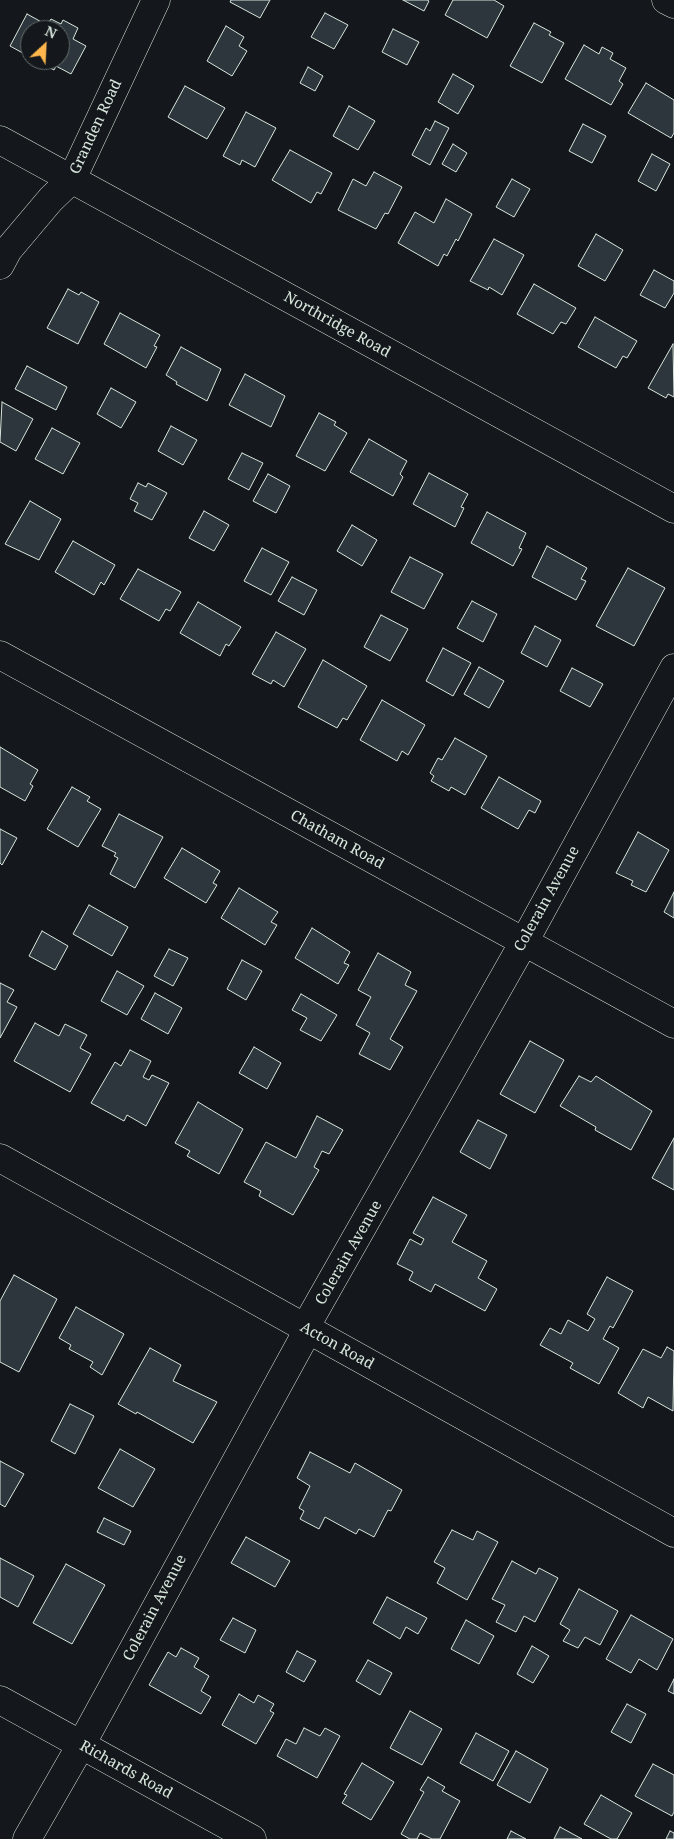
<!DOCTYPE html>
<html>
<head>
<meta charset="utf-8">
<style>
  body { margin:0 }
  #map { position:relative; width:674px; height:1839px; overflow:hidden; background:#14181c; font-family:"Noto Serif",serif }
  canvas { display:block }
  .north { position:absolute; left:20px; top:20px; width:50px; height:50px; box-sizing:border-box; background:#14181c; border:1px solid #626a69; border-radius:50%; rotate:25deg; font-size:14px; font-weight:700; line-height:20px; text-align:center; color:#d8e6dc }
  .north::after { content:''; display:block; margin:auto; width:18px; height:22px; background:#ffb74d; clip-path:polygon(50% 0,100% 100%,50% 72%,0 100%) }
</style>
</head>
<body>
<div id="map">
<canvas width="674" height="1839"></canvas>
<div class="north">N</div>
</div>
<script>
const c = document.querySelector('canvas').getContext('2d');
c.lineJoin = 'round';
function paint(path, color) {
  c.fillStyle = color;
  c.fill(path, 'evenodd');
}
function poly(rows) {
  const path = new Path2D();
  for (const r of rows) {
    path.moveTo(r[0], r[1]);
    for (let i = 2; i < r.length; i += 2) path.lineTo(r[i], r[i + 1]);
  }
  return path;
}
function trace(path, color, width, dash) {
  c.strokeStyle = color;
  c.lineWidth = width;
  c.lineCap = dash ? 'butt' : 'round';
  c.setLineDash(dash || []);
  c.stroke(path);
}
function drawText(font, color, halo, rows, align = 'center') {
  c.font = font + ' "Noto Serif",serif';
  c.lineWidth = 4;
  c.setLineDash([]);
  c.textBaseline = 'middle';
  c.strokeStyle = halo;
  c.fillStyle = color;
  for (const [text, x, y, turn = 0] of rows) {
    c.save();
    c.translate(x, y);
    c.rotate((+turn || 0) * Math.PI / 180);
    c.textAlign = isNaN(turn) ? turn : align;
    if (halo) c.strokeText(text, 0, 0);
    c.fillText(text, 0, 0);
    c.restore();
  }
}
const building = poly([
  [231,0,270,0,260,18,230,2,231,0],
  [403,0,427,0,429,1,424,11,403,0],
  [453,0,494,0,504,6,487,38,445,15,453,0],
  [325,13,348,25,334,49,311,37,325,13],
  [27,14,47,25,51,19,61,24,63,20,78,28,73,39,86,46,71,74,56,66,54,70,35,60,60,60,60,30,30,30,30,57,10,46,27,14],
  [534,23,551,32,549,35,564,43,542,83,510,66,534,23],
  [226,26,244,37,239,46,247,51,232,76,207,61,226,26],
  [393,29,419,42,407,65,382,52,393,29],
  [584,45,599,54,602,47,613,53,610,59,626,68,619,81,623,84,611,105,565,79,584,45],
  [308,67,323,76,315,91,300,83,308,67],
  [453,74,474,86,458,114,438,102,453,74],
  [646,83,674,100,674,133,671,138,628,113,646,83],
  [185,86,225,108,207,139,168,117,185,86],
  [349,106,375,121,358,150,333,136,349,106],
  [246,112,276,128,255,167,242,160,240,165,223,156,246,112],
  [435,121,449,128,430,165,412,155,426,128,430,131,435,121],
  [583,124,606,136,592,163,569,151,583,124],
  [453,144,467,153,456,172,442,164,453,144],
  [290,150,332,173,321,194,317,192,311,203,272,180,290,150],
  [652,154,670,164,656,191,638,181,652,154],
  [374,172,402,187,388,214,385,213,376,229,338,210,353,179,366,186,374,172],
  [512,179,530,189,514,217,496,207,512,179],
  [446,199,472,214,458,241,456,239,447,256,444,254,438,266,398,243,415,212,434,223,446,199],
  [596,234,623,250,605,281,578,266,596,234],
  [494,239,524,255,502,295,489,287,488,290,470,281,494,239],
  [654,270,674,281,674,293,665,308,640,295,654,270],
  [534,284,576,308,566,324,561,322,553,334,517,314,534,284],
  [68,289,79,295,81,292,99,302,78,344,47,328,68,289],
  [120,313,160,335,154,346,157,347,146,368,104,344,120,313],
  [595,317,637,341,627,358,623,356,616,368,578,347,595,317],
  [673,344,674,397,668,394,666,398,648,388,673,344],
  [181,347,221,369,207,401,176,384,177,382,166,375,181,347],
  [27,366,67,387,56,410,15,389,27,366],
  [245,374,285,396,271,427,229,405,245,374],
  [111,388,136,402,121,428,97,414,111,388],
  [2,402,33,419,16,451,0,442,2,402],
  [319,413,336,422,334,425,347,433,325,471,296,456,319,413],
  [171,426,197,440,183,465,158,451,171,426],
  [52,428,80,443,63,474,35,459,52,428],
  [369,439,407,461,400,474,403,477,393,496,350,472,369,439],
  [242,453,263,463,249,490,228,479,242,453],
  [429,473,468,494,461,507,464,508,455,527,413,504,429,473],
  [268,474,290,486,276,513,253,501,268,474],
  [138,483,146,487,148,483,167,493,152,520,134,511,138,503,130,499,138,483],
  [30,501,61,519,39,560,5,544,30,501],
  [204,511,229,525,214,551,189,538,204,511],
  [487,512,526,533,519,548,522,549,513,566,471,543,487,512],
  [352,525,377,540,362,566,337,551,352,525],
  [73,541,115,565,104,585,101,582,94,595,55,572,73,541],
  [547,546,587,568,581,579,586,581,576,600,532,577,547,546],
  [262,548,289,562,271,595,244,581,262,548],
  [410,557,443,574,424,609,391,592,410,557],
  [628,568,665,588,634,646,596,626,628,568],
  [138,569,181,592,170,611,166,609,159,621,120,599,138,569],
  [292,577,317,590,304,615,278,601,292,577],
  [472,601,497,614,483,642,457,628,472,601],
  [198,602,241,627,229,646,226,644,220,656,180,633,198,602],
  [381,615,408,629,390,661,364,647,381,615],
  [535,626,561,640,547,667,521,653,535,626],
  [276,632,306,649,284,687,273,680,271,684,252,674,276,632],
  [443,648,471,663,453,696,426,681,443,648],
  [323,660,367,686,347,720,343,718,337,728,298,707,323,660],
  [479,667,504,681,489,708,464,694,479,667],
  [572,668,603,684,590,707,560,691,572,668],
  [382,700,425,725,408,755,402,751,397,761,360,740,382,700],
  [455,738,487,756,465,795,451,787,449,791,431,781,434,776,430,773,438,758,442,760,455,738],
  [0,747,38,770,30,784,33,786,25,801,0,787,0,747],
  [499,777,541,801,535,813,529,810,518,829,481,808,499,777],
  [72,787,90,797,87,801,101,809,78,847,47,829,72,787],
  [119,814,163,837,135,888,110,874,118,858,114,856,116,853,102,846,119,814],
  [0,829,17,838,2,865,0,863,0,829],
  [638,832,669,850,646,892,631,885,633,881,616,873,638,832],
  [182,848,220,871,213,883,217,885,206,903,164,878,182,848],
  [239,888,278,912,271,922,277,925,265,945,221,918,239,888],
  [674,892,674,918,664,912,674,892],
  [89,905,128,927,112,956,73,934,89,905],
  [312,928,350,952,344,963,349,965,338,984,295,958,312,928],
  [42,931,68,946,55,970,29,956,42,931],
  [169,949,188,958,173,986,154,976,169,949],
  [378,953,411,972,405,985,417,991,390,1039,403,1047,390,1070,359,1054,370,1033,356,1025,371,997,358,990,378,953],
  [242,960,262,971,246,1000,227,989,242,960],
  [117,971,144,986,127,1015,101,1001,117,971],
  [0,983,14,990,7,1002,17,1007,0,1038,0,983],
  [155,993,182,1008,168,1034,141,1019,155,993],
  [301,994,337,1015,321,1041,300,1030,307,1018,292,1010,301,994],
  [35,1023,59,1036,65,1024,87,1035,80,1048,91,1054,70,1092,14,1061,35,1023],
  [530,1041,564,1060,535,1113,500,1094,530,1041],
  [254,1047,281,1063,267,1089,239,1073,254,1047],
  [130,1050,151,1061,143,1077,149,1080,152,1075,169,1083,146,1126,127,1115,124,1121,91,1103,115,1062,121,1066,130,1050],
  [579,1076,591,1082,596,1076,652,1111,631,1150,595,1130,596,1127,560,1106,579,1076],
  [198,1102,243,1129,219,1174,187,1156,190,1151,175,1143,198,1102],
  [317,1116,343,1130,329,1154,322,1151,314,1167,319,1170,293,1215,259,1196,261,1191,244,1182,266,1142,296,1158,317,1116],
  [478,1120,507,1135,490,1169,460,1152,478,1120],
  [674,1138,674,1190,652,1178,674,1138],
  [433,1197,467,1215,452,1242,487,1261,478,1278,497,1289,485,1311,435,1284,431,1292,409,1280,413,1272,397,1264,410,1239,421,1245,424,1239,413,1233,433,1197],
  [14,1275,57,1299,19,1372,0,1362,0,1301,14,1275],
  [607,1277,633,1291,613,1328,610,1326,603,1339,619,1348,599,1384,570,1368,573,1363,540,1345,550,1328,561,1334,568,1320,588,1331,595,1319,587,1314,607,1277],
  [76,1307,124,1334,102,1375,90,1367,93,1362,69,1349,71,1345,59,1338,76,1307],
  [667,1347,674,1351,673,1411,648,1397,643,1408,618,1393,643,1349,661,1358,667,1347],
  [150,1348,181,1365,173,1381,217,1402,193,1443,137,1412,136,1414,118,1404,150,1348],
  [70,1404,94,1416,75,1454,51,1441,70,1404],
  [120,1449,155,1469,133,1507,98,1488,120,1449],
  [310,1452,350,1473,355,1463,402,1490,391,1511,388,1510,374,1537,359,1529,356,1534,325,1517,319,1529,300,1519,304,1511,299,1508,310,1486,297,1478,310,1452],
  [0,1461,24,1474,5,1507,0,1504,0,1461],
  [104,1518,131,1531,124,1545,97,1532,104,1518],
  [452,1530,473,1540,477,1531,498,1542,467,1600,437,1583,445,1568,434,1562,452,1530],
  [246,1537,290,1561,275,1587,231,1563,246,1537],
  [0,1558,34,1576,18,1607,0,1597,0,1558],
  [512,1561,536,1574,539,1568,558,1578,535,1622,524,1616,516,1632,496,1622,505,1605,492,1599,512,1561],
  [66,1564,105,1585,72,1644,33,1623,66,1564],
  [579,1589,618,1611,600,1645,585,1637,578,1648,563,1641,570,1630,560,1624,579,1589],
  [387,1597,427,1618,418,1634,406,1627,400,1639,373,1623,387,1597],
  [631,1615,673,1639,657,1670,639,1659,631,1673,606,1659,631,1615],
  [233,1618,256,1630,245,1653,220,1640,233,1618],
  [466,1620,494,1636,479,1664,451,1649,466,1620],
  [532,1646,549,1656,533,1683,517,1674,532,1646],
  [181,1648,199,1658,194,1667,209,1676,201,1691,211,1697,201,1714,149,1685,168,1652,176,1657,181,1648],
  [297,1651,316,1661,304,1682,286,1672,297,1651],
  [368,1660,392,1673,380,1695,356,1681,368,1660],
  [674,1679,674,1694,668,1691,674,1679],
  [239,1694,254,1703,258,1695,274,1704,270,1711,274,1713,256,1744,222,1725,239,1694],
  [627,1704,646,1714,631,1743,611,1732,627,1704],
  [410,1711,442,1729,422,1765,390,1748,410,1711],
  [304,1728,320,1736,325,1728,340,1736,317,1778,277,1756,286,1739,296,1744,304,1728],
  [476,1733,509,1751,493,1781,460,1763,476,1733],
  [516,1751,548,1769,530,1803,497,1785,516,1751],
  [362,1763,394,1782,371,1820,342,1803,347,1795,344,1794,362,1763],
  [653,1764,674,1775,674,1812,672,1816,635,1796,653,1764],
  [428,1777,445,1787,442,1791,460,1801,440,1839,432,1839,420,1833,417,1839,410,1839,401,1834,424,1792,420,1790,428,1777],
  [601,1795,632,1813,617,1839,611,1839,584,1824,601,1795],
  [560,1827,582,1839,554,1839,560,1827],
  [511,1831,526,1839,507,1839,511,1831],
  [670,1831,674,1833,674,1839,666,1839,670,1831]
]);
const minor = poly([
  [666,0,674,4],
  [0,140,674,509],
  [0,265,8,250,51,199,72,179,156,0],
  [0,655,674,1024],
  [0,1158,674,1533],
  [0,1700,252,1839],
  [27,1839,81,1745,303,1339,310,1319,524,942,674,668]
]);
const streetNames = [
  ["Granden Road",96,127,-65],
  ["Northridge Road",337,325,29],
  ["Chatham Road",337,840,29],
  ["Colerain Avenue",547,899,-61],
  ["Colerain Avenue",349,1253,-60],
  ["Acton Road",337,1346,29],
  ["Colerain Avenue",155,1608,-62],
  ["Richards Road",126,1770,29]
];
paint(building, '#2c363c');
trace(building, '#d8e6dc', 1);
trace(minor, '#d8e6dc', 29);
trace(minor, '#14181c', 28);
drawText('15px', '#d8e6dc', '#14181c', streetNames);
</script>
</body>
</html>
